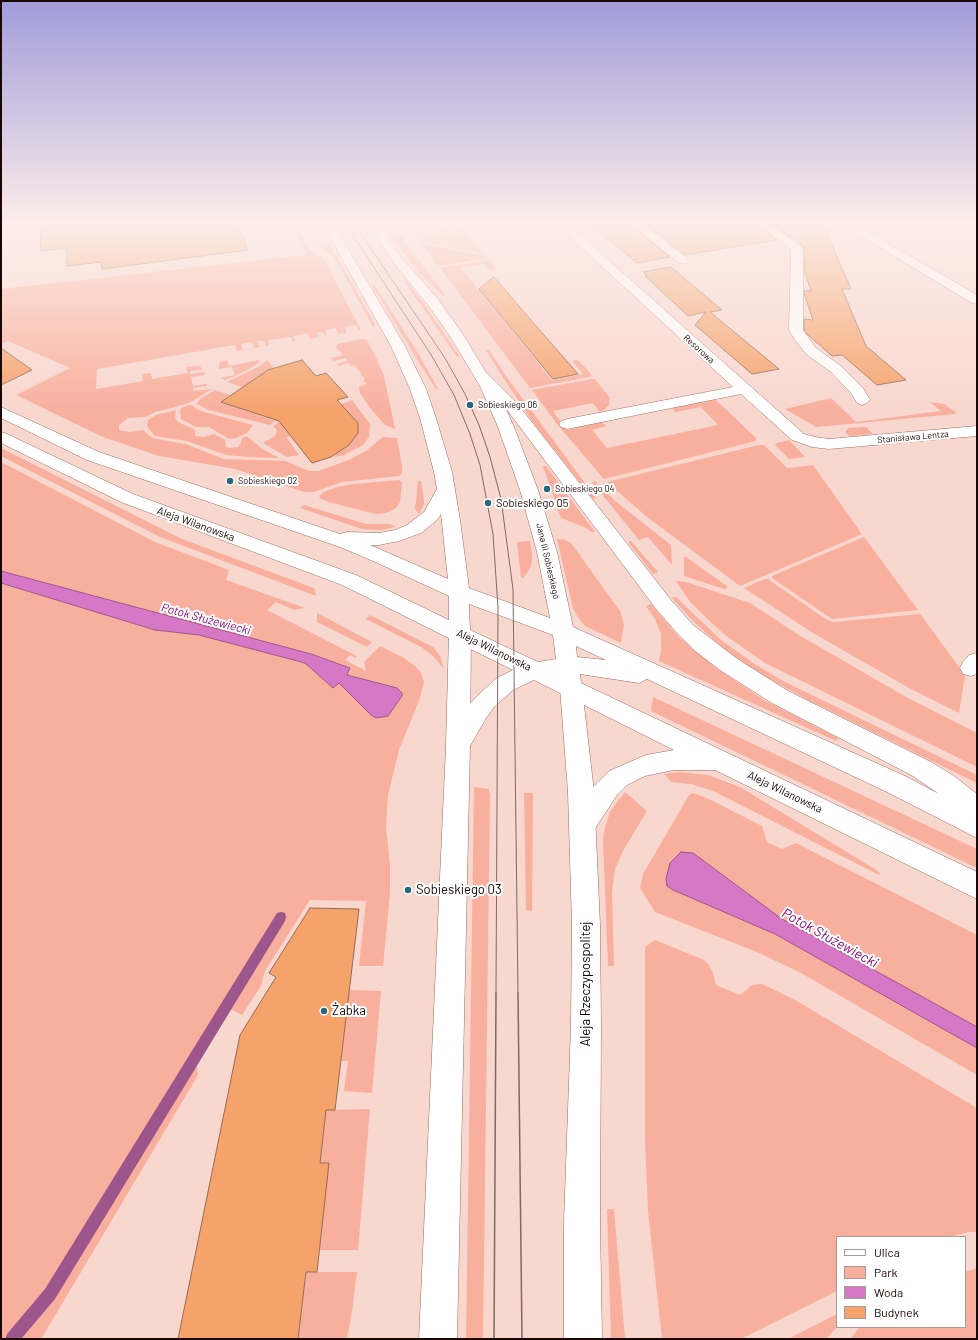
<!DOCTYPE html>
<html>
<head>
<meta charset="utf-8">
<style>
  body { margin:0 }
  #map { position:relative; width:978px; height:1340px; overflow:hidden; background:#f8d7cf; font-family:Barlow,sans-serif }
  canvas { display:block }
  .frame { position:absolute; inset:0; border:2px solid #180704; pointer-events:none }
  .legend { position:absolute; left:836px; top:1236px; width:130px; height:92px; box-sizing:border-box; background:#fff; border:1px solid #a39c9b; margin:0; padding:5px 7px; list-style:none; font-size:12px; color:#180704 }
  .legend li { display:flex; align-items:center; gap:8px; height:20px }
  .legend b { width:20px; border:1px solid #a39c9b }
</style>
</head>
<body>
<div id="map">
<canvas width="978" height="1340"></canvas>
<div class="frame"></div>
<ul class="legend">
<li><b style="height:5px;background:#fff"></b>Ulica</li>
<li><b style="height:11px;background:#f8af9d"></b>Park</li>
<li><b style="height:11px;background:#d678c5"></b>Woda</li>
<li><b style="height:11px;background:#f5a36b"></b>Budynek</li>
</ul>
</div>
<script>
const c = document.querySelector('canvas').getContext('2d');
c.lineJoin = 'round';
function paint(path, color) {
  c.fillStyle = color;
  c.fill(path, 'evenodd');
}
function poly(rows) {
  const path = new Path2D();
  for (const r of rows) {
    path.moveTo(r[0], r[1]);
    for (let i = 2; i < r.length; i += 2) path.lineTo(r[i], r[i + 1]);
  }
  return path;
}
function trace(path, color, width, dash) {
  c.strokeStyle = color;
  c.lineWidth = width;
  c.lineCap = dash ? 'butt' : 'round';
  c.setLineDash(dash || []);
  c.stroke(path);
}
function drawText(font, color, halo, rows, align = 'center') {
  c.font = font + ' Barlow,sans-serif';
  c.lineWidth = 4;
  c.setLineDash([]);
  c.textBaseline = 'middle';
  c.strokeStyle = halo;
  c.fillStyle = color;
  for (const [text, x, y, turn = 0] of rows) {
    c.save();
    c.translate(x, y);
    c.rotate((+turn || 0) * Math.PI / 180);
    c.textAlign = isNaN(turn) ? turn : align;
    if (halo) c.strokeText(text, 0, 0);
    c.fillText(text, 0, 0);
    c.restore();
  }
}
const green = poly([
  [291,225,296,225,309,249,324,259,361,330,359,330,356,325,344,327,347,333,344,333,338,334,335,328,325,330,327,336,325,336,323,332,317,333,319,337,311,339,307,333,293,336,296,341,293,342,291,337,268,340,269,346,266,346,264,341,258,341,260,347,254,348,252,342,241,344,243,350,237,351,235,345,97,369,96,389,143,381,142,374,151,373,152,379,188,373,186,367,199,366,203,369,190,371,190,374,204,372,205,375,191,377,193,386,207,384,207,386,193,388,193,391,212,389,191,402,172,408,155,412,145,417,128,418,119,425,119,430,130,432,143,430,152,438,185,444,224,459,286,461,309,471,318,471,349,460,366,451,383,437,397,438,402,466,402,474,399,476,342,482,314,492,304,492,235,469,159,456,103,437,16,395,70,368,8,341,1,344,1,289,306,255],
  [417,225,445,225,422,234,413,235,411,226],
  [448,225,459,225,484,254,419,241,425,239,422,235],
  [399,233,445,295,443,296,419,273,389,234],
  [329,243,375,324,373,327,334,257,317,244],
  [421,243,486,256,488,258,438,266],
  [489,260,491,261,496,269,489,271,484,264,461,268,552,380,583,374,572,361,576,360,579,361,592,375,590,377,530,388,440,268],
  [404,281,406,281,423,302,460,357,457,357],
  [374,284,420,356,438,389,436,389,416,358,372,285],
  [362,339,367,340,376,357,384,376,395,429,385,425,370,408,360,393,359,387,367,384,363,380,365,379,361,375,362,374,354,365,351,366,348,363,338,366,337,364,348,361,346,358,334,361,331,358,343,355,336,347,337,344],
  [489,350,506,376,596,498,593,499,534,424,502,376,486,350],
  [227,360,229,366,259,360,260,361,256,365,237,375,225,380,221,378,235,375,232,367,219,369,219,363],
  [267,360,274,368,255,379,247,386,243,387,227,382,260,366],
  [592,379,595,379,610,398,609,405,605,409,600,412,593,403,553,411,567,430,602,422,606,426,592,430,607,448,718,425,701,407,676,412,672,408,713,399,716,400,756,438,756,441,604,479,557,424,532,390],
  [215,390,230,395,221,402,275,421,270,425,209,410,197,404,200,399],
  [831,398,856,422,941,411,930,402,944,404,956,412,955,414,816,427,785,409],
  [352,400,370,424,369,437,363,445,344,455,335,457,334,456,349,445,358,433,358,423,341,404],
  [188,405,192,405,196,409,204,412,253,425,247,433,236,438,229,439,209,427,196,427,181,419,180,411,181,408],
  [176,410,175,418,178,422,195,430,195,436,204,437,214,434,225,440,226,447,230,448,238,447,241,443,242,438,247,436,261,448,279,458,249,457,226,455,187,441,155,436,147,426,148,420,156,415],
  [279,422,291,436,287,438,299,455,287,457,263,443,275,436,277,430,273,426],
  [866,427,873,434,849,436,845,432,848,428],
  [789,440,805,457,789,459,775,445,777,443],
  [759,445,764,445,787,468,813,465,862,534,740,586,647,517,607,482],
  [1,448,182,539,314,588,316,596,160,537,1,456],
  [1,462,155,542,229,570,226,580,305,608,294,610,276,602,267,610,357,656,355,658,350,655,345,660,366,671,364,662,380,646,404,658,416,667,421,673,424,682,420,698,399,750,388,795,386,827,390,865,390,893,383,966,359,966,366,901,310,900,265,971,261,986,242,1015,229,1008,196,1059,198,1075,43,1336,40,1339,1,1339,1,583,155,630,199,635,305,663,333,688,339,682,371,715,388,716,402,696,397,688,347,675,350,669,311,654,1,571],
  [543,466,546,466,595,532,592,532,584,527,561,518],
  [399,480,402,482,400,502,396,508,386,513,375,514,329,502,321,499,319,496,322,493,337,487,354,484],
  [418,481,421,481,424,500,424,504,419,514,415,508,416,502],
  [595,481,614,500,671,545,672,565,648,537,639,540,592,482],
  [304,505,366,524,390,524,396,527,381,530,362,529,300,508],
  [864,537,918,610,832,619,772,578,772,576],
  [557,539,565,540,571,543,620,611,624,624,621,643,585,626,577,616,573,608],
  [530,541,532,554,532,562,529,570,523,578,521,578,517,542],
  [631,541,658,572,653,574,628,542],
  [684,557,686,557,727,586,727,588,724,589,684,576],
  [765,579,768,579,827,620,834,622,920,614,965,675,959,713,909,688,813,633,744,588],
  [676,581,686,582,750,603,799,635,906,697,977,733,977,767,765,663,725,635,713,624,691,603],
  [676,597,721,640,756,665,785,682,977,775,977,783,808,700,753,670,724,649,692,620,672,598],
  [651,604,678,636,715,667,764,700,838,738,836,741,659,661,661,650,661,634,655,619,646,606],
  [317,613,372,642,367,647,317,622],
  [370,615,433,647,440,656,444,669,433,656,421,647,366,619],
  [653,697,977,849,977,868,651,711],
  [679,772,708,775,740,787,878,871,880,873,879,875,713,791,691,784,671,782,664,774],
  [474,787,489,789,489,793,490,793,483,1339,466,1339],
  [625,792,647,811,624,849,615,869,612,892,614,966,608,966,603,841,604,831,610,812],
  [524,793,533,793,532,911,526,910],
  [693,793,709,799,762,826,767,842,782,849,796,843,977,935,977,1075,801,973,757,952,655,912,640,888,643,874,689,795],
  [655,940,704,960,709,965,713,973,716,985,740,995,752,985,762,984,795,1000,977,1108,977,1232,969,1232,949,1237,837,1237,837,1291,741,1339,662,1339,648,1211,645,1140,645,947],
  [349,990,381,991,372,1093,344,1091,348,1061,341,1061],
  [370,1109,358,1250,319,1250,322,1224,320,1163,326,1110],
  [607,1209,614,1209,625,1339,611,1339],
  [977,1268,977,1339,850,1339,860,1327,965,1327,965,1272],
  [306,1272,357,1272,352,1311,347,1339,298,1339],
  [837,1314,837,1327,826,1339,788,1339]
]);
const water = poly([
  [1,571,311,654,350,668,347,675,397,688,402,693,402,696,388,716,376,718,371,715,339,683,333,688,305,663,199,635,155,630,1,583,1,571],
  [681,852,693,853,782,919,977,1027,977,1048,775,934,673,890,667,886,666,879,670,863,681,852]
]);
const stream = poly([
  [281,912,285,913,286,917,285,921,55,1299,21,1339,5,1339,7,1334,45,1289,277,913,281,912]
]);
const building = poly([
  [41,225,238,225,248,250,102,269,101,262,67,266,67,248,40,251,41,225],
  [591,225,631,225,670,257,637,263,591,225],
  [647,225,758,225,777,240,685,255,647,225],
  [774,225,823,225,851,289,842,289,866,346,906,380,877,385,842,355,832,356,807,334,804,330,804,319,813,320,804,293,804,291,811,291,804,270,804,248,793,237,791,238,774,225],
  [671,267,722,310,710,312,779,369,752,374,695,325,706,312,688,316,645,276,647,275,643,272,671,267],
  [494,277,537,327,578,374,553,379,479,289,494,277],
  [1,348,32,370,1,385,1,348],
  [302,360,316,376,326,373,348,397,337,400,358,423,358,433,349,445,331,457,312,463,279,421,221,402,268,370,302,360],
  [310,908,359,909,335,1110,326,1110,320,1163,329,1163,317,1272,306,1272,298,1339,178,1339,240,1035,276,977,269,973,310,908]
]);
const minor = poly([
  [557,225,569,225,804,434,815,437,829,439,977,426,977,436,829,449,812,447,792,440,741,394,567,429,561,427,559,424,561,421,567,419,733,387,557,225],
  [632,225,644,225,689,260,687,263,679,263,632,225],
  [759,225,771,225,803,248,803,330,816,348,841,366,863,388,870,400,867,403,862,405,857,403,851,393,831,372,806,354,795,340,789,330,791,249,759,225],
  [843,225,856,225,977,295,977,304,972,303,843,225],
  [971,225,977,225,977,229,973,228,971,225],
  [977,653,977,674,971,676,963,674,960,668,963,662,969,655,977,653]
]);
const tertiary = poly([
  [460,626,467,629,471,634,470,746,457,1339,419,1339,446,746,449,634,453,629,460,626],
  [571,679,579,682,582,688,594,792,600,925,601,1026,600,1222,602,1339,564,1339,564,1222,571,1026,572,925,568,792,560,688,563,682,571,679]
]);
const secondary = poly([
  [323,225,334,225,405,346,426,389,436,418,452,472,460,520,469,588,550,618,537,552,520,490,498,427,480,386,450,336,428,305,393,262,369,225,380,225,401,257,438,299,464,336,485,371,516,402,671,600,693,625,736,658,788,691,931,762,954,776,977,794,977,838,887,792,647,679,639,683,580,674,581,683,977,872,977,899,715,770,674,770,645,776,627,785,617,795,592,833,583,837,574,833,570,825,574,817,592,788,609,771,646,755,674,750,534,680,513,690,494,707,486,718,466,753,458,756,450,753,446,746,470,704,478,695,497,678,513,670,342,585,121,502,1,443,1,432,7,434,133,494,356,575,449,620,449,596,373,561,340,547,87,460,1,418,1,407,99,452,340,534,347,532,379,533,395,530,407,525,424,512,437,489,434,472,420,418,410,389,391,346,323,225],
  [505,407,657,610,679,635,694,650,720,670,772,703,913,776,939,794,905,776,573,627,557,552,538,490,514,427,505,407],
  [441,514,448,579,370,545,379,545,399,541,421,533,437,520,441,514],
  [469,604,553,635,556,659,538,662,470,630,469,604],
  [576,646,606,660,577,657,576,646]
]);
const tramFar1 = poly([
  [346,225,430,353,454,395,470,434,480,465,493,534,498,607,496,994],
  [355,225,445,358,465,394,479,425,490,457,501,499,513,589,518,994]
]);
const tram = poly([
  [518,993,522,1339],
  [494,1339,496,993]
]);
const markers = [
  [470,405,4,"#246b79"],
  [230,481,4,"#246b79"],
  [547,489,4,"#246b79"],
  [488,503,4,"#246b79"],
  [408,890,4,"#246b79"],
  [324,1011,4,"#246b79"]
];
const farStreetnames = [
  ["Resorowa",699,349,42],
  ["Stanisława Lentza",913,437,-5],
  ["Jana III Sobieskiego",548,561,77]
];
const farPoinames = [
  ["Sobieskiego 06",478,405],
  ["Sobieskiego 02",238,481],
  ["Sobieskiego 04",555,489]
];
const poiNames = [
  ["Sobieskiego 05",496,503]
];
const streetNames = [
  ["Aleja Wilanowska",196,524,20],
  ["Aleja Wilanowska",494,650,26],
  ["Aleja Wilanowska",785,792,26]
];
const waterNames = [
  ["Potok Służewiecki",206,619,15]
];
const nearPoinames = [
  ["Sobieskiego 03",416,890],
  ["Żabka",332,1011]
];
const nearStreetnames = [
  ["Aleja Rzeczypospolitej",586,984,-90]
];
const nearWaternames = [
  ["Potok Służewiecki",830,938,29]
];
paint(green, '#f8af9d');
paint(water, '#d678c5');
trace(water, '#9d568b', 1);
paint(stream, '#9d568b');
paint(building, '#f5a36b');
trace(building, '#956c51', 1);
trace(minor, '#9c6b5f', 1);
trace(tertiary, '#9c6b5f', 1);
trace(secondary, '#9c6b5f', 1);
paint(minor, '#fff');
paint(tertiary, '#fff');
paint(secondary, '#fff');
trace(tramFar1, '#816863', 1);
trace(tram, '#816863', 1.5);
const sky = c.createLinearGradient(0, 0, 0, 413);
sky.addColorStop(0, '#a19cda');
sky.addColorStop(0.54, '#fcede9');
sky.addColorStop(1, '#fcede900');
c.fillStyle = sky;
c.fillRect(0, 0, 978, 413);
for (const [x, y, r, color] of markers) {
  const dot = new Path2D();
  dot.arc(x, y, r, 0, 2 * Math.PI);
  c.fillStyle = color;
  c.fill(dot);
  trace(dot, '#fff', 1.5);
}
drawText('9px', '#180704', '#fff', farStreetnames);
drawText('9px', '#180704', '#fff', farPoinames, 'left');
drawText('11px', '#180704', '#fff', poiNames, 'left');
drawText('11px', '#180704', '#fff', streetNames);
drawText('italic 12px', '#840e76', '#fff', waterNames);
drawText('13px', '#180704', '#fff', nearPoinames, 'left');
drawText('13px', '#180704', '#fff', nearStreetnames);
drawText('italic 14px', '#840e76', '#fff', nearWaternames);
</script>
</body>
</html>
